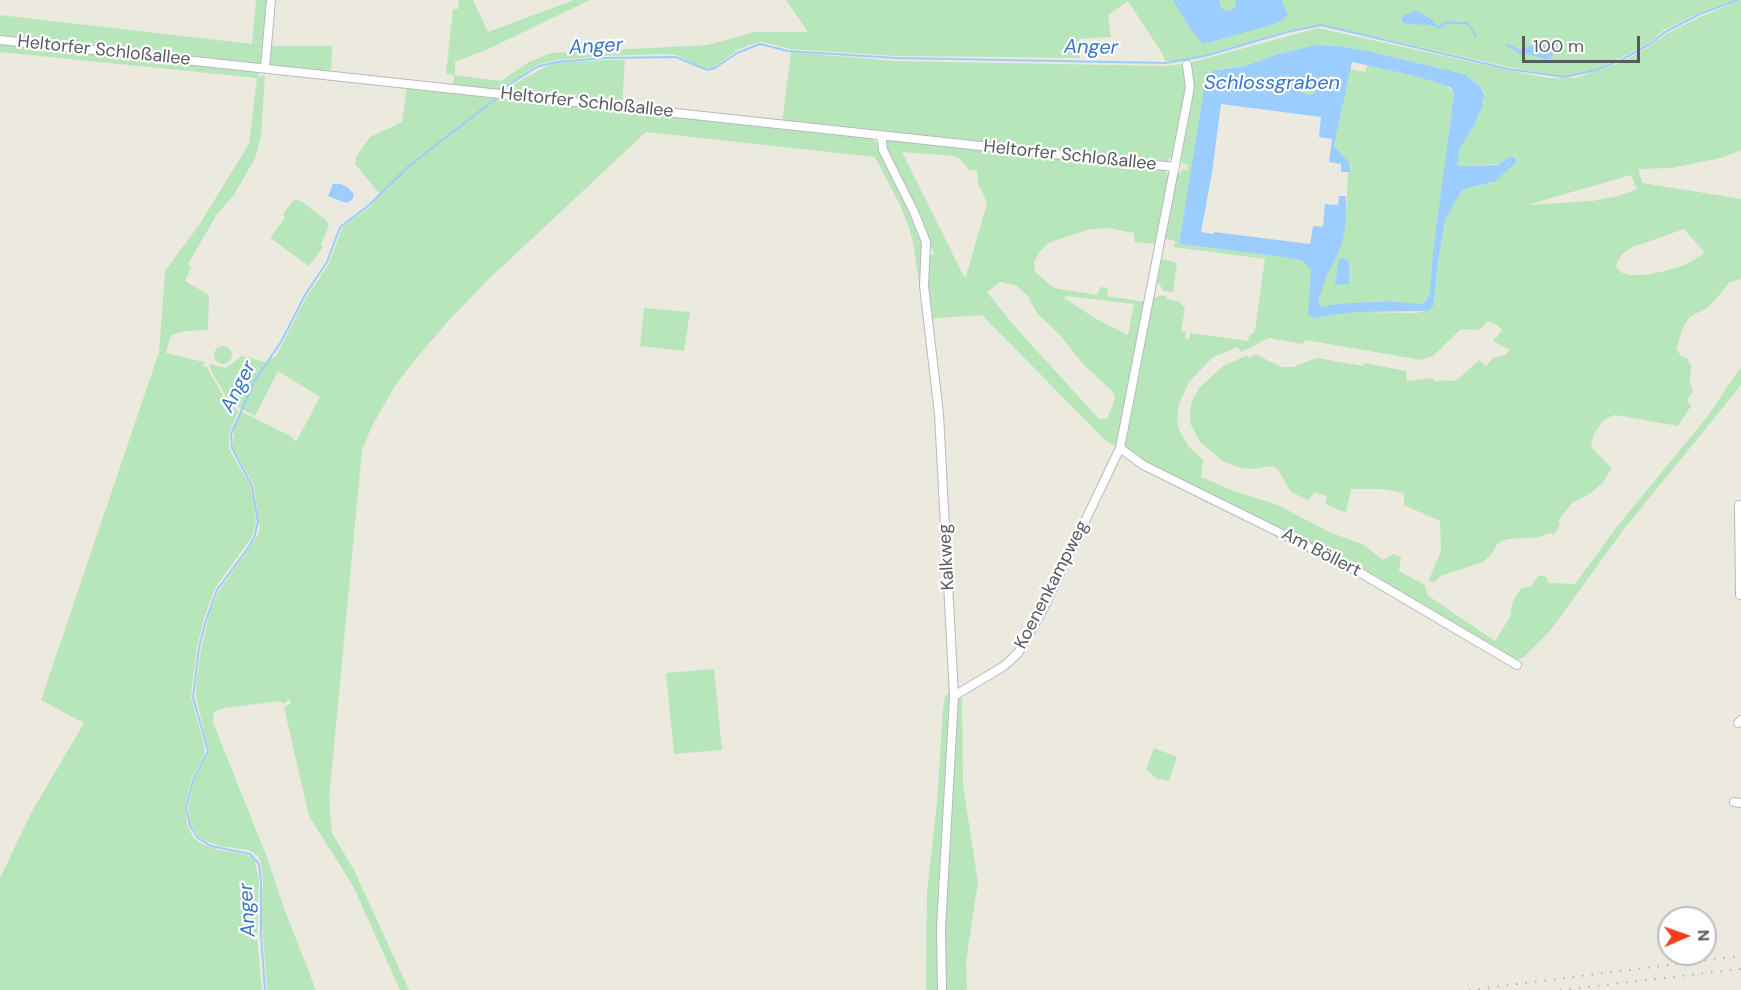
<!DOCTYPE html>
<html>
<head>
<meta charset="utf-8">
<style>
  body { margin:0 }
  #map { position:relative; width:1741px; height:990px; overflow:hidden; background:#eceade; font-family:"DM Sans",sans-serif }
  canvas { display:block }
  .north { position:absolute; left:1657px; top:906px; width:60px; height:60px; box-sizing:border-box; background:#fff; border:2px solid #bcbdc0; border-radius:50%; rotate:88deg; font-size:16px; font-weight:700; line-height:24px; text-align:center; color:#575b61 }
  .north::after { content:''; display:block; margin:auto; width:21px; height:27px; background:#f53c1b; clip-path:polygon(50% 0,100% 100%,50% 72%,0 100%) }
  .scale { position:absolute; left:1522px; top:36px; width:118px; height:27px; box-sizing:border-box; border:3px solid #575b61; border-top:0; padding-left:8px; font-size:18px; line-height:21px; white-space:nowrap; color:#575b61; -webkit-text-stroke:4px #fff; paint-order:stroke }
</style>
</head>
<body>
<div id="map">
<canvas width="1741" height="990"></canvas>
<div class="north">N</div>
<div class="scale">100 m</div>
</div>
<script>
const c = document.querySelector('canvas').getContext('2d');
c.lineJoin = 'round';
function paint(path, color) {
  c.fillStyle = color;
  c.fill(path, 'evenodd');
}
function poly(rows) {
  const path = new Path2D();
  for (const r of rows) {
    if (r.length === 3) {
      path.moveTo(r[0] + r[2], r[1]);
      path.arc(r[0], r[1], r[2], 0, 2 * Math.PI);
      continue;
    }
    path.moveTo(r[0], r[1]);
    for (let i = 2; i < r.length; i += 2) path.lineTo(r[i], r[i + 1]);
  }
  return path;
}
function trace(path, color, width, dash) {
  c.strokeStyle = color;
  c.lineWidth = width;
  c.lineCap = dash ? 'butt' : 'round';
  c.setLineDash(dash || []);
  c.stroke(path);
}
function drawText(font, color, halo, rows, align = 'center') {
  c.font = font + ' "DM Sans",sans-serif';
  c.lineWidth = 4.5;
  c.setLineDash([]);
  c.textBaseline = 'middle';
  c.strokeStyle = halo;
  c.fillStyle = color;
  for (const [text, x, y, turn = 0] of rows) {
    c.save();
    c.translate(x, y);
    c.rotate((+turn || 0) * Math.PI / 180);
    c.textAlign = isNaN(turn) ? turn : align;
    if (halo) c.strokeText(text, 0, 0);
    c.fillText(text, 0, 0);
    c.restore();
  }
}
const green = poly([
  [256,0,270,0,264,56,259,64,0,38,0,15,252,44],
  [459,0,473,0,488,32,574,0,590,0,486,50,455,62,455,75,501,81,529,62,551,53,708,45,754,32,808,32,786,0,1735,0,1701,12,1664,30,1649,43,1620,58,1596,69,1564,77,1509,67,1322,25,1286,31,1204,56,1176,61,1165,61,1162,53,1128,1,1108,15,1111,37,1079,39,1080,58,896,56,790,49,762,42,750,45,737,50,714,67,705,69,677,55,664,54,605,56,557,60,539,64,506,86,501,92,453,87,454,75,446,74,453,9,458,9],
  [1741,0,1741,150,1721,158,1671,168,1638,169,1643,183,1741,199,1741,279,1730,282,1715,300,1707,308,1690,317,1684,325,1676,348,1681,356,1687,358,1691,366,1690,382,1693,392,1687,400,1691,406,1678,426,1615,415,1605,419,1594,433,1591,447,1612,468,1603,482,1591,493,1572,503,1558,521,1560,525,1554,535,1550,533,1539,537,1507,539,1498,543,1491,555,1483,562,1440,576,1434,583,1429,580,1441,551,1440,521,1404,505,1404,493,1381,489,1351,489,1346,513,1325,504,1327,496,1315,492,1308,500,1291,492,1279,471,1273,466,1252,469,1241,468,1224,462,1200,442,1191,425,1190,412,1192,401,1200,387,1223,366,1248,355,1249,358,1255,354,1281,367,1293,367,1317,358,1363,366,1364,363,1406,371,1407,381,1432,378,1436,382,1441,380,1450,381,1457,380,1479,360,1486,366,1493,358,1505,355,1510,350,1493,341,1502,330,1497,325,1488,321,1479,330,1461,329,1433,356,1422,360,1305,340,1303,344,1269,338,1241,352,1238,347,1213,357,1189,382,1179,404,1177,421,1179,430,1189,447,1203,460,1201,477,1234,491,1278,505,1329,532,1364,545,1383,560,1394,554,1401,557,1399,571,1425,585,1427,595,1495,641,1510,617,1512,603,1521,588,1531,587,1538,576,1545,576,1549,583,1575,584,1619,524,1707,417,1741,367,1741,384,1738,389,1624,529,1550,631,1524,657,1514,661,1378,580,1143,463,1129,454,1124,446,1152,299,1162,295,1167,297,1166,299,1178,301,1185,308,1181,331,1186,332,1185,338,1189,339,1190,333,1248,341,1249,336,1255,331,1265,259,1174,247,1175,241,1163,238,1175,178,1183,169,1187,170,1188,164,1184,164,1179,159,1189,63,1318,28,1507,70,1549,78,1575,78,1622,62,1650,46,1666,34,1702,16],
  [1316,45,1337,46,1363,50,1464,74,1478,84,1484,92,1478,118,1462,143,1457,155,1457,165,1462,166,1498,164,1514,156,1518,159,1516,163,1492,183,1464,189,1461,192,1445,220,1438,262,1434,302,1429,310,1416,313,1357,312,1311,318,1308,312,1312,272,1309,266,1303,261,1284,257,1179,244,1206,75,1217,69,1245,66,1278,54],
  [1631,175,1637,189,1618,196,1592,201,1527,205],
  [1684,229,1705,253,1685,265,1661,272,1643,275,1631,275,1622,273,1617,269,1616,265,1622,254,1633,247],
  [0,42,256,70,259,74,258,77,265,75,261,136,255,158,234,195,217,214,188,264,191,268,185,281,209,295,208,330,187,331,171,335,166,353,204,362,203,366,207,367,223,396,238,411,229,434,229,449,250,485,254,503,256,523,252,537,215,588,203,622,197,648,191,697,205,748,204,756,191,781,185,808,187,824,193,837,200,843,218,850,243,854,252,857,255,862,259,881,257,938,262,990,0,990,0,878,31,813,84,723,41,700,159,352,165,271,199,225,249,144,257,78,0,52],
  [268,46,332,46,331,74,273,67,269,64],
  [791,52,895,61,1166,66,1183,64,1188,77,1174,157,1169,158,1166,164,782,123],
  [605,60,625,60,622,105,506,92,516,83,547,66,556,63],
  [1367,65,1411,75,1446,85,1454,94,1433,250,1430,292,1428,299,1420,304,1388,301,1364,302,1321,308,1319,306,1320,294,1326,277,1336,259,1346,221,1348,173,1351,168,1350,163,1334,146,1350,69,1365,72],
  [1309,87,9],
  [407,85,870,137,880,146,923,238,923,291,919,282,913,242,909,228,900,205,875,157,646,132,490,278,450,319,414,361,395,386,372,426,362,450,329,799,332,833,354,870,409,990,400,990,353,886,309,816,284,707,291,703,289,699,284,704,279,701,224,708,214,712,213,722,268,860,284,908,316,990,267,990,261,909,263,881,261,863,258,856,249,850,219,846,206,841,199,837,191,825,188,808,194,782,209,752,196,697,196,684,201,649,210,611,219,591,255,540,260,529,254,485,233,448,234,428,242,412,292,437,296,442,320,397,278,371,255,416,234,405,227,398,212,373,209,364,226,368,242,356,265,362,276,356,307,296,329,264,342,227,371,206,379,193,355,164,356,157,370,137,402,122],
  [889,138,1164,168,1166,173,1170,176,1157,244,1134,242,1134,233,1108,228,1091,229,1056,240,1047,244,1040,251,1034,262,1035,272,1054,288,1097,295,1100,287,1108,288,1107,296,1146,302,1117,447,1105,440,982,315,938,318,930,320,925,286,928,256,935,254,928,243,885,149,886,140],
  [902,152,954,156,959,158,969,170,977,170,978,183,987,203,966,277,963,275],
  [1000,282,1017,286,1030,298,1029,300,1038,314,1060,335,1082,363,1113,392,1115,398,1107,419,1099,419,1016,328,987,292],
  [1066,296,1134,304,1128,335,1098,320,1064,298],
  [297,200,302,202,326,220,329,226,321,244,323,247,309,266,270,238,285,218,283,214,293,201],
  [1163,259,1177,263,1173,292,1164,291,1156,280,1159,260],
  [644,308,690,312,684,351,640,346],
  [223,355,9],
  [714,669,722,750,674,754,666,673],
  [948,693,951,695,941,990,926,990,927,892,937,801,943,710,945,697],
  [962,693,963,785,978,882,966,961,967,990,944,990,943,960,956,704],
  [1154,748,1177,757,1169,781,1157,779,1146,769]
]);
const water = poly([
  [1173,0,1219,0,1221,8,1226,11,1235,8,1236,0,1281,0,1288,14,1283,20,1271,25,1203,44,1192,32],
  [1417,11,1431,19,1438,27,1445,21,1468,22,1477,36,1475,37,1469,26,1464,24,1446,24,1439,29,1431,25,1406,24,1402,22,1401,18,1404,15],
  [1540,43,1552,52,1552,56,1549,59,1544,59,1528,54,1520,54,1505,45,1508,44,1520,50,1533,44],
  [1316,45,1337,46,1363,50,1464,74,1480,86,1485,97,1482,99,1482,106,1476,122,1460,148,1457,165,1462,166,1497,165,1512,156,1517,159,1516,163,1494,182,1464,189,1461,192,1445,220,1438,262,1434,302,1433,306,1428,311,1357,312,1312,318,1308,315,1308,312,1311,270,1303,261,1284,257,1179,244,1206,75,1215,70,1245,66,1278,54],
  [1352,62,1411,75,1445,85,1451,88,1454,94,1433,250,1430,292,1427,300,1421,304,1388,301,1336,304,1320,307,1319,299,1326,277,1336,259,1343,239,1346,221,1346,196,1339,196,1338,205,1325,204,1323,227,1313,226,1310,244,1214,232,1214,234,1201,232,1212,173,1221,104,1321,117,1319,137,1332,139,1329,162,1341,164,1341,172,1350,172,1350,163,1334,146],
  [1310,78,1317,83,1317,88,1315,93,1307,95,1302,92,1300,87,1304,79],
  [333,184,341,184,347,187,354,194,352,200,346,203,328,196],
  [1342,258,1349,261,1349,284,1335,285,1339,259]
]);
const stream = poly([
  [502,93,507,86,532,70,539,66,557,62,604,58,676,57,707,70,715,68,737,53,760,44,788,51,896,58,1166,63,1205,56,1287,32,1321,25,1508,69,1565,77,1596,70,1621,60,1650,44,1665,32,1702,13,1738,0],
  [265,990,261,934,261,882,259,864,250,854,211,846,198,838,190,826,186,808,193,781,208,751,193,697,199,648,205,623,217,590,248,548,254,538,258,522,252,486,232,448,231,434,254,382,282,340,305,295,327,262,340,227,368,206,409,166,498,97]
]);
const street = poly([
  [0,40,1175,167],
  [265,68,271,0],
  [881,135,883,150,914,212,926,242,924,286,939,414,954,696,941,928,942,990],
  [1120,448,1143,465,1359,572,1517,665],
  [1739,505,1740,595],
  [954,696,1004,666,1018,653,1042,611,1120,448,1190,87,1187,65],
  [1738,723,1741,720],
  [1734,802,1741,803]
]);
const rail = poly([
  [1469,990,1741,956],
  [1560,990,1741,969]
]);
const streetNames = [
  ["Heltorfer Schloßallee",104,51,6],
  ["Heltorfer Schloßallee",587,103,6],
  ["Heltorfer Schloßallee",1070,156,6],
  ["Am Böllert",1321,553,27],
  ["Kalkweg",947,557,-93],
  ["Koenenkampweg",1052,585,-63]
];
const waterNames = [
  ["Anger",596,47,-3],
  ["Anger",1091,48,1],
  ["Schlossgraben",1272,84],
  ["Anger",239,387,-63],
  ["Anger",248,910,-93]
];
paint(green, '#b8e6bb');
paint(water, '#9bcdff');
trace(stream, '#9bcdff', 2);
trace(street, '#b7b9bf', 10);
trace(street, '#fff', 8);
trace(rail, '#b3b4b4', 2, [1.5, 8]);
drawText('18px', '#575b61', '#fff', streetNames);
drawText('italic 20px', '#3774ca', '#fff', waterNames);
</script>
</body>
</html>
